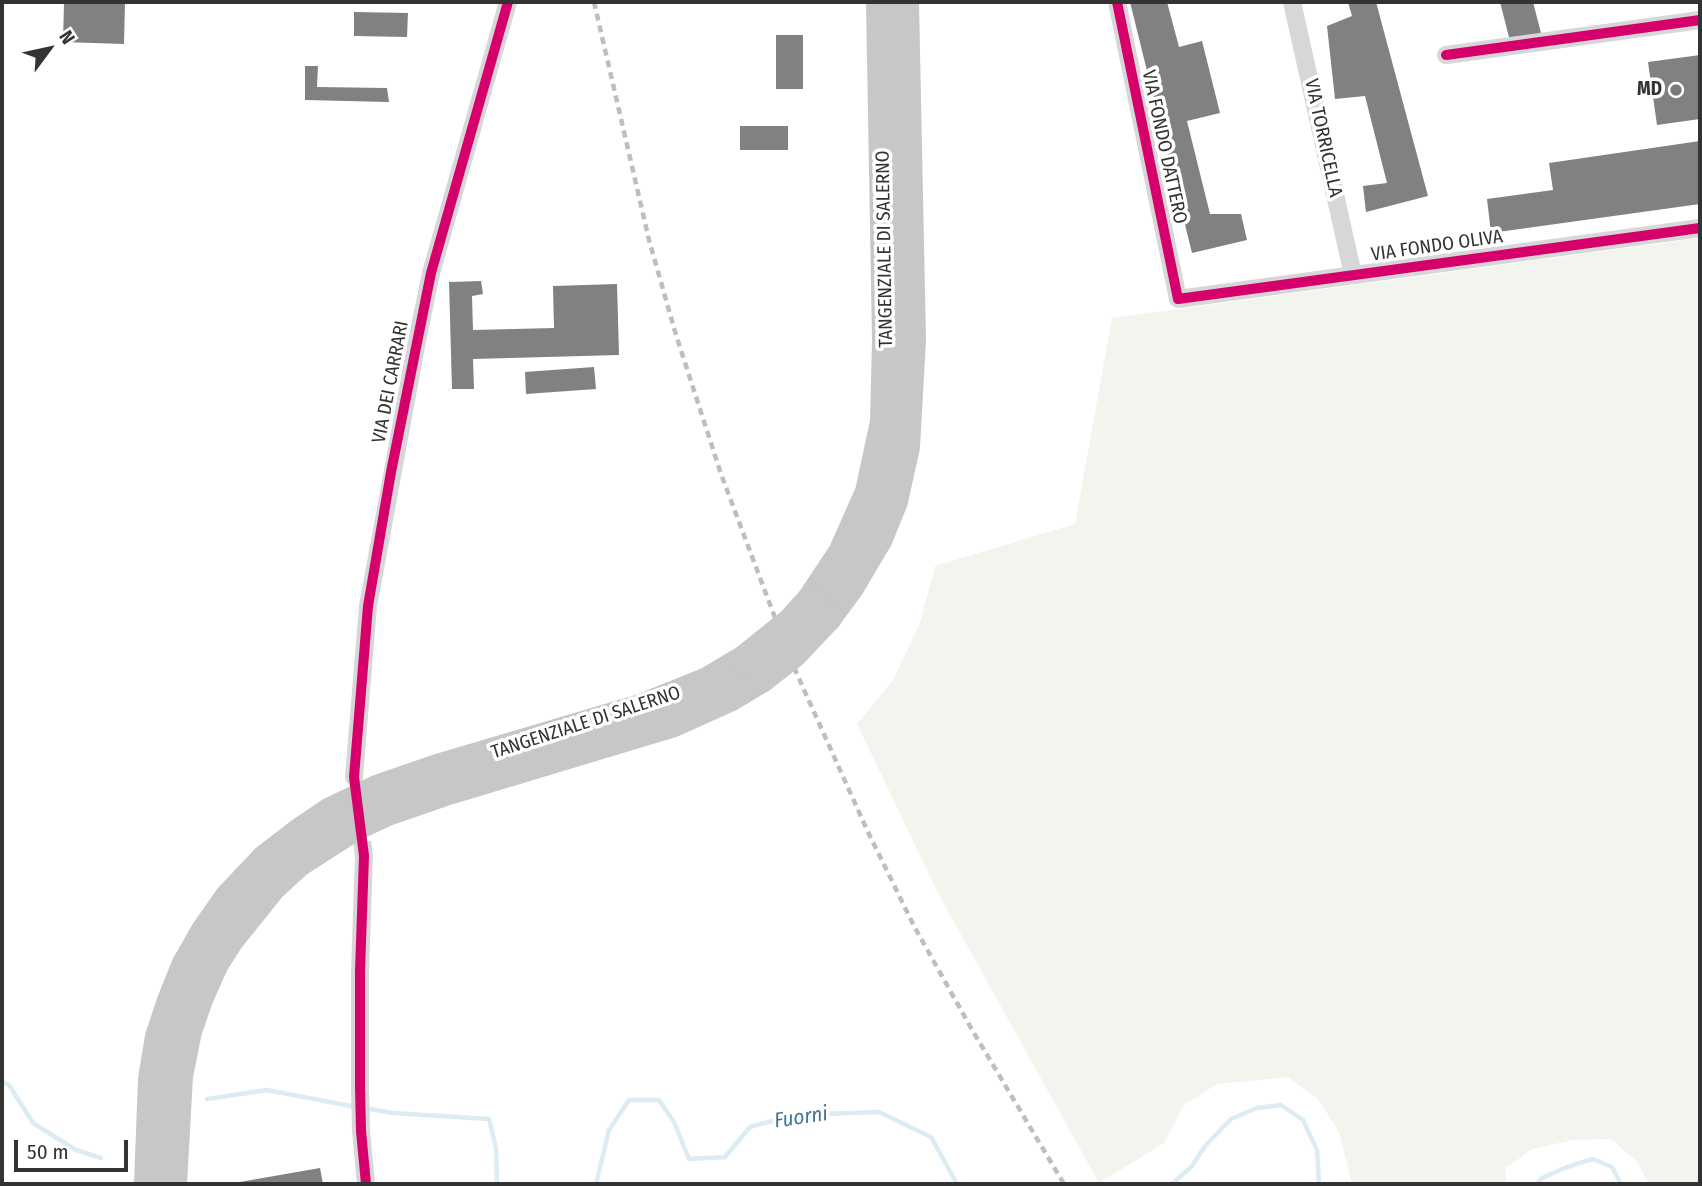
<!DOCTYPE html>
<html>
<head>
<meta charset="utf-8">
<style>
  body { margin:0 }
  #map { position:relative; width:1702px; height:1186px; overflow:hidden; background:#fff; font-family:"Fira Sans Condensed",sans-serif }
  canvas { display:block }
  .frame { position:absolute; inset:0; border:4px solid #333; pointer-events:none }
  .north { position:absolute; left:14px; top:14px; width:70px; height:70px; -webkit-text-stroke:5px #fff; paint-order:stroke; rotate:57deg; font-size:19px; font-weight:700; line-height:28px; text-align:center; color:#333 }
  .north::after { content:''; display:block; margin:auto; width:24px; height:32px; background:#333; clip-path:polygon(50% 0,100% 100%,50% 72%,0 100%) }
  .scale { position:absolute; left:14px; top:1140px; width:114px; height:32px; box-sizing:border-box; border:4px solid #333; border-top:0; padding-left:9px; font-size:21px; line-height:24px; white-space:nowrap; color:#333; -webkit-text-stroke:5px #fff; paint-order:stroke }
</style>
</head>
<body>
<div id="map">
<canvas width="1702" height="1186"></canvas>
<div class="frame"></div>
<div class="north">N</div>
<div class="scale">50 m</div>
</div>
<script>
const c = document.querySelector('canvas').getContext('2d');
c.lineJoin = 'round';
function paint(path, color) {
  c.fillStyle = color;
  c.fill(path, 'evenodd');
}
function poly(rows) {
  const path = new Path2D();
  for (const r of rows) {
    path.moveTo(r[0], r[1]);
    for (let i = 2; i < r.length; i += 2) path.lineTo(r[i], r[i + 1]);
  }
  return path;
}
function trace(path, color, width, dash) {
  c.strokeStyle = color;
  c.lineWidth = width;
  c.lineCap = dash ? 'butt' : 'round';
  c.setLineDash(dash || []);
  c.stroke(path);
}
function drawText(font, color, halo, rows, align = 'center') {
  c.font = font + ' "Fira Sans Condensed",sans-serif';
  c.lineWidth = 7;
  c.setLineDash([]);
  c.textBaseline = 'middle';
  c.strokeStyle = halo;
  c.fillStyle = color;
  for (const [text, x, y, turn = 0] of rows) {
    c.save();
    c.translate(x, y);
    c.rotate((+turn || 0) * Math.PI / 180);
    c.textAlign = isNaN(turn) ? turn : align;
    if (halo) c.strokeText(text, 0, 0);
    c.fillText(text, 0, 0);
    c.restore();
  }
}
const green = poly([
  [1700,238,1700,1184,1648,1184,1638,1162,1611,1139,1573,1140,1532,1149,1505,1169,1507,1184,1352,1184,1339,1132,1318,1099,1288,1077,1217,1084,1184,1105,1164,1143,1099,1183,939,895,857,724,893,680,920,623,935,566,1075,524,1112,318]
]);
const stream = poly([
  [2,1082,9,1085,33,1123,76,1150,101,1158],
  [207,1099,267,1090,356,1107],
  [364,1108,393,1113,489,1119,496,1148,497,1184],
  [596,1184,609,1130,629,1100,659,1100,674,1122,689,1159,725,1157,750,1127,794,1115,879,1112,931,1137,957,1184],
  [1172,1184,1192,1166,1205,1146,1231,1119,1257,1108,1281,1105,1303,1120,1317,1150,1319,1184],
  [1537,1184,1542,1178,1567,1167,1593,1159,1612,1167,1621,1184]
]);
const building = poly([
  [64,2,125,2,124,44,63,42],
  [1130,2,1167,2,1179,47,1202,41,1220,113,1187,121,1210,214,1241,214,1247,240,1192,253],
  [1348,2,1376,2,1428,196,1366,212,1363,186,1387,183,1365,96,1335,99,1327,26,1352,16],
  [1500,2,1533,2,1541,33,1510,41],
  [354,12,408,13,407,37,354,36],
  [776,35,803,35,803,89,776,89],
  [1700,55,1700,119,1657,125,1648,62],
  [305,66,318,66,317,87,387,88,389,102,305,100],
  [740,126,788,126,788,150,740,150],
  [1700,141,1700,204,1491,233,1487,199,1553,190,1549,163],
  [481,281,483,294,472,296,473,330,554,328,553,286,617,284,619,355,473,359,474,389,452,389,449,282],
  [594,367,596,389,526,394,525,372],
  [320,1168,323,1184,235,1184,234,1183]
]);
const minorTunnel = poly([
  [359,815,364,856]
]);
const minor = poly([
  [1117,2,1178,299,1700,228],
  [1292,2,1353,275],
  [1446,55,1700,20],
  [354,777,368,606,416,346,431,273,508,2],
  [364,856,360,971,360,1088,361,1131,366,1184]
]);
const trunk = poly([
  [811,601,843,553,870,492,885,422,887,340,881,2],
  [827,617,849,587,878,538,893,501,905,447,911,340,904,2],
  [149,1184,153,1079,160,1037,172,1001,186,966,206,931,229,898,265,860,300,833,331,812,377,790,438,769,641,709,708,682,745,660],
  [172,1184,178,1076,187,1031,198,999,214,963,230,938,271,887,297,863,353,827,387,811,442,792,671,723,731,696,761,678]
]);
const rail = poly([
  [594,2,649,240,676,335,721,474,792,663,867,830,914,926,971,1028,1064,1184]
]);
const trunkBridge = poly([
  [745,660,791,623,811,601],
  [761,678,793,653,827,617]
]);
const cycleway = poly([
  [1117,2,1178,299,1700,228],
  [1446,55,1700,20],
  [366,1184,361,1131,360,1088,360,971,364,856,354,777,368,606,391,472,431,273,508,2]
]);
const markers = [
  [1676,90,7,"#7a7a7a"]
];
const poiNames = [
  ["MD",1662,90]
];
const streetNames = [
  ["VIA TORRICELLA",1323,138,78],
  ["VIA FONDO DATTERO",1164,147,78],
  ["VIA FONDO OLIVA",1437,246,-8],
  ["TANGENZIALE DI SALERNO",885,249,-91],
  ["VIA DEI CARRARI",391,382,-79],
  ["TANGENZIALE DI SALERNO",586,723,-18]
];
const waterNames = [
  ["Fuorni",801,1118,-8]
];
paint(green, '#f1f5ed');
trace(stream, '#ddebf3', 4.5);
paint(building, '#818181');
trace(minorTunnel, '#d6d6d6', 18, [18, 9]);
trace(minor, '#d7d7d7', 18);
trace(trunk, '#c7c7c7', 30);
trace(rail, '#bebebe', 4.5, [7, 5]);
trace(trunkBridge, '#c7c7c7', 30);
trace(cycleway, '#d6006c', 10);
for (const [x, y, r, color] of markers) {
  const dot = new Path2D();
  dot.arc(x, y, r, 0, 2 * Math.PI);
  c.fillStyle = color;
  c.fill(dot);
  trace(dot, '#fff', 2.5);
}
drawText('bold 19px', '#333', '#fff', poiNames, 'right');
drawText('19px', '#333', '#fff', streetNames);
drawText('italic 21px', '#3f7597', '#fff', waterNames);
</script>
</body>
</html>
